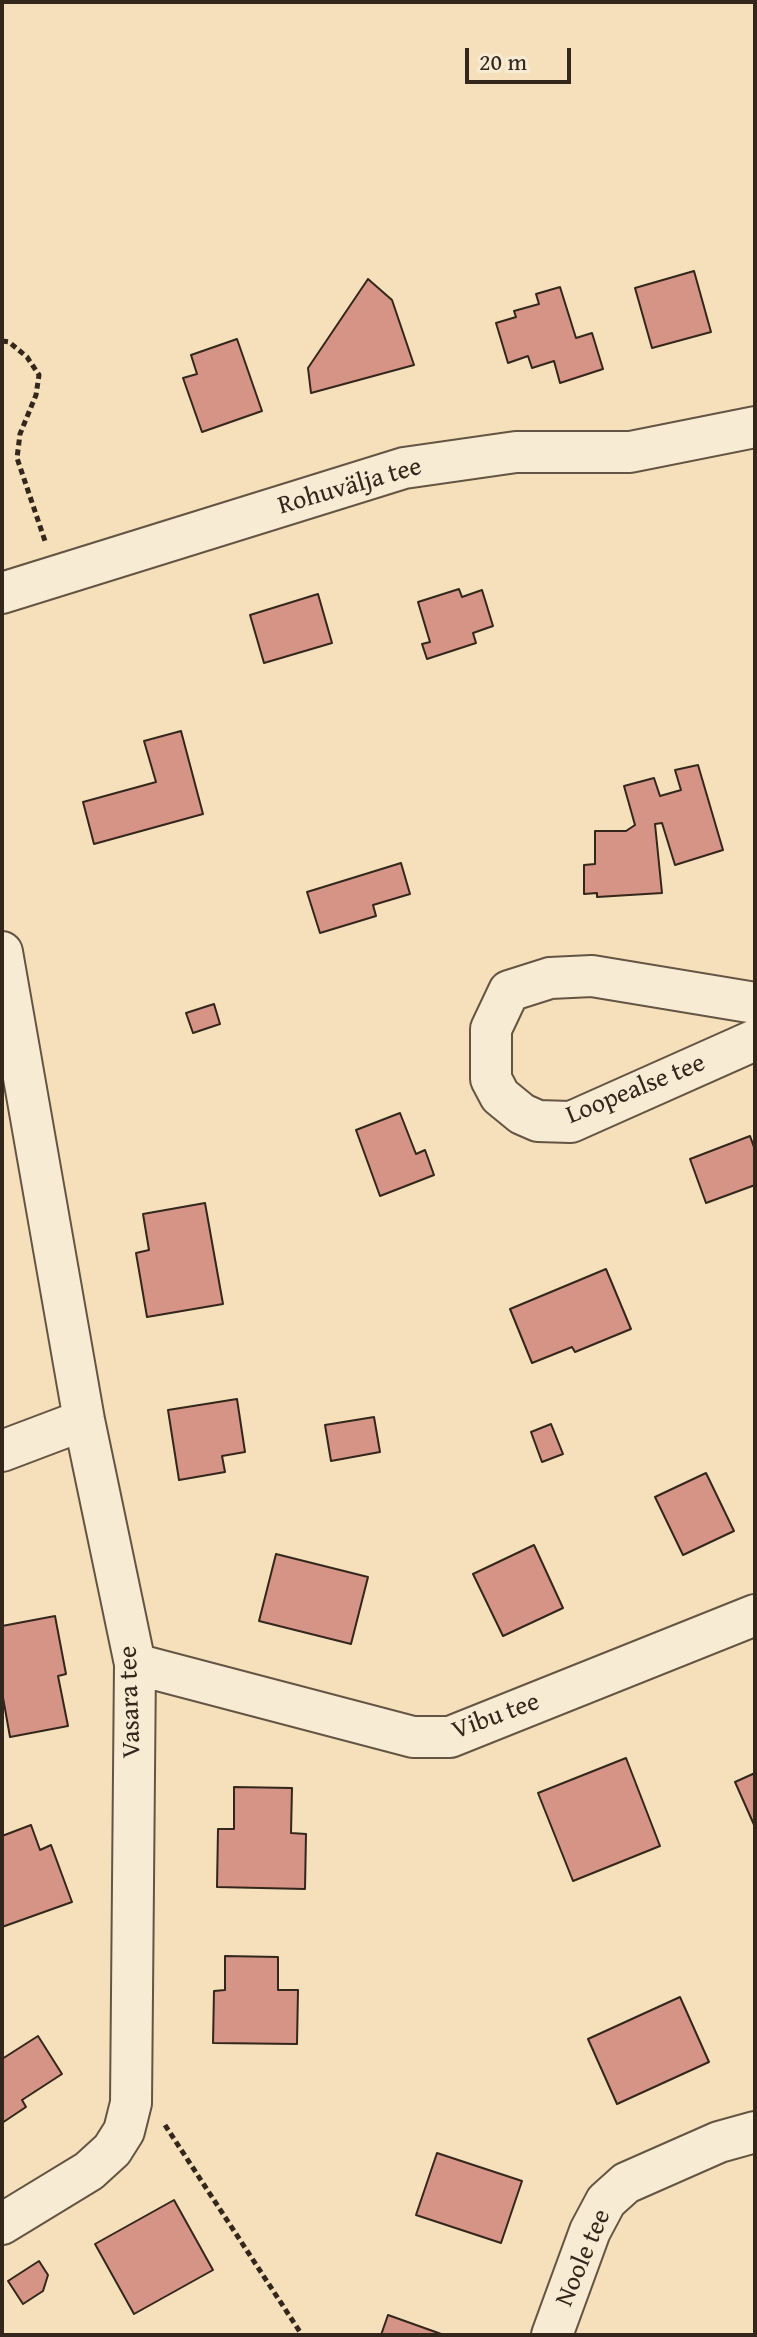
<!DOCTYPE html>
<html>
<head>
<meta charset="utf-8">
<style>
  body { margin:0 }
  #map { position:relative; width:757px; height:2337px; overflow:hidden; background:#f5e0bb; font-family:"Gentium Book Plus",serif }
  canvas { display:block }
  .frame { position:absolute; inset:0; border:4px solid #33261b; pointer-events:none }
  .scale { position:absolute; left:465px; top:48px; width:106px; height:36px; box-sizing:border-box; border:4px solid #33261b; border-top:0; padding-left:10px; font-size:24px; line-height:28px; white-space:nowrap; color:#33261b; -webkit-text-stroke:6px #f8ebd3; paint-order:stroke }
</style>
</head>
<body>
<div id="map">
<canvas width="757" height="2337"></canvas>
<div class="frame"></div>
<div class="scale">20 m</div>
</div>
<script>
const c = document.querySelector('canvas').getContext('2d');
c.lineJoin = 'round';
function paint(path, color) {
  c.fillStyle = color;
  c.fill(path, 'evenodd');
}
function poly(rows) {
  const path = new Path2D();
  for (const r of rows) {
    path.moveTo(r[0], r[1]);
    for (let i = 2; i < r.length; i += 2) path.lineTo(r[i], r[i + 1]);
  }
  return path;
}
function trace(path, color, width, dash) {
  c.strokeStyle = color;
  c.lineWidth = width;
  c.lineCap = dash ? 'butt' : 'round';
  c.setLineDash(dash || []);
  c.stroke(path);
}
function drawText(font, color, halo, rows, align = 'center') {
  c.font = font + ' "Gentium Book Plus",serif';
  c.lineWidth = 8;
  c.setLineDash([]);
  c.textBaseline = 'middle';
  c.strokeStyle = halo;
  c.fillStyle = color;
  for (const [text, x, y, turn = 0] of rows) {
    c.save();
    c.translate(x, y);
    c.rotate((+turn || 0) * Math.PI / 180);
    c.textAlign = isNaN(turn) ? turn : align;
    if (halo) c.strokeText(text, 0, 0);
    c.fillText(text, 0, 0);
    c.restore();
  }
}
const building = poly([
  [694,271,711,332,652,348,635,288,694,271],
  [368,279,392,300,414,365,311,393,308,368,368,279],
  [560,287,576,338,592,333,603,369,560,383,554,361,532,368,528,356,508,363,496,323,516,317,514,311,539,304,536,294,560,287],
  [237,339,262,411,202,432,183,378,197,374,191,355,237,339],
  [459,589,462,597,482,590,493,626,473,633,476,643,427,659,422,644,430,642,418,602,459,589],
  [318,594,332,643,264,663,250,615,318,594],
  [181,731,203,814,94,844,83,802,156,782,144,741,181,731],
  [698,765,723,850,675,865,662,823,655,824,662,893,597,897,597,893,584,894,584,865,595,864,595,831,626,831,635,825,624,786,654,778,660,796,681,790,675,770,698,765],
  [401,863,410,894,373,905,376,916,320,933,307,892,401,863],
  [214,1004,220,1024,193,1033,186,1013,214,1004],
  [400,1113,416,1154,425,1150,434,1175,380,1196,356,1130,400,1113],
  [750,1136,755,1150,755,1185,706,1203,690,1159,750,1136],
  [205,1203,223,1304,147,1317,136,1253,149,1250,143,1214,205,1203],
  [606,1269,631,1329,575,1352,572,1347,532,1363,510,1309,606,1269],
  [237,1399,245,1452,222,1456,225,1472,179,1480,168,1410,237,1399],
  [374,1417,380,1452,331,1461,325,1425,374,1417],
  [551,1424,563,1454,542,1462,531,1432,551,1424],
  [706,1473,734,1531,683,1555,655,1497,706,1473],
  [534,1545,563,1608,503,1636,473,1574,534,1545],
  [276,1554,368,1577,351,1644,259,1621,276,1554],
  [55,1616,66,1674,58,1676,68,1726,10,1737,2,1692,2,1626,55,1616],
  [626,1758,660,1846,573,1881,538,1793,626,1758],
  [755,1773,755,1827,735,1782,755,1773],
  [234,1787,292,1788,291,1833,306,1834,305,1889,217,1887,218,1829,234,1829,234,1787],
  [31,1825,40,1850,51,1845,72,1902,2,1927,2,1836,31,1825],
  [225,1956,278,1957,278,1990,298,1990,297,2044,213,2043,214,1991,225,1990,225,1956],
  [680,1997,709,2062,617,2104,588,2039,680,1997],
  [38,2036,62,2074,22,2100,26,2107,2,2123,2,2059,38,2036],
  [437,2153,522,2181,501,2243,416,2215,437,2153],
  [174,2200,213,2270,134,2314,95,2244,174,2200],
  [39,2261,48,2275,43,2291,23,2304,8,2281,39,2261],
  [388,2315,444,2335,381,2335,388,2315]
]);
const path = poly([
  [2,341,9,342,27,357,39,375,36,395,20,434,17,458,45,541],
  [165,2125,302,2335]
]);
const minor = poly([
  [2,593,404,468,516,452,630,452,755,427],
  [2,952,84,1420,135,1664,131,2103,124,2131,112,2150,89,2171,2,2224],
  [755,1003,592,976,550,978,509,991,491,1029,491,1079,500,1096,522,1114,538,1121,571,1122,755,1040],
  [2,1451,84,1420],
  [135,1664,413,1737,450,1737,755,1615],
  [552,2335,590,2231,606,2201,626,2183,719,2142,755,2132]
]);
const streetNames = [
  ["Rohuvälja tee",350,487,-16],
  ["Loopealse tee",636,1090,-22],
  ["Vasara tee",131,1702,-92],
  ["Vibu tee",496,1717,-20],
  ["Noole tee",584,2258,-67]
];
paint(building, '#d69487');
trace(building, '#33261b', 2);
trace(minor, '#645443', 44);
trace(path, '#33261b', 5, [6, 4]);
trace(minor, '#f8ebd3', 40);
drawText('26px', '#33261b', '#f8ebd3', streetNames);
</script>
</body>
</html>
